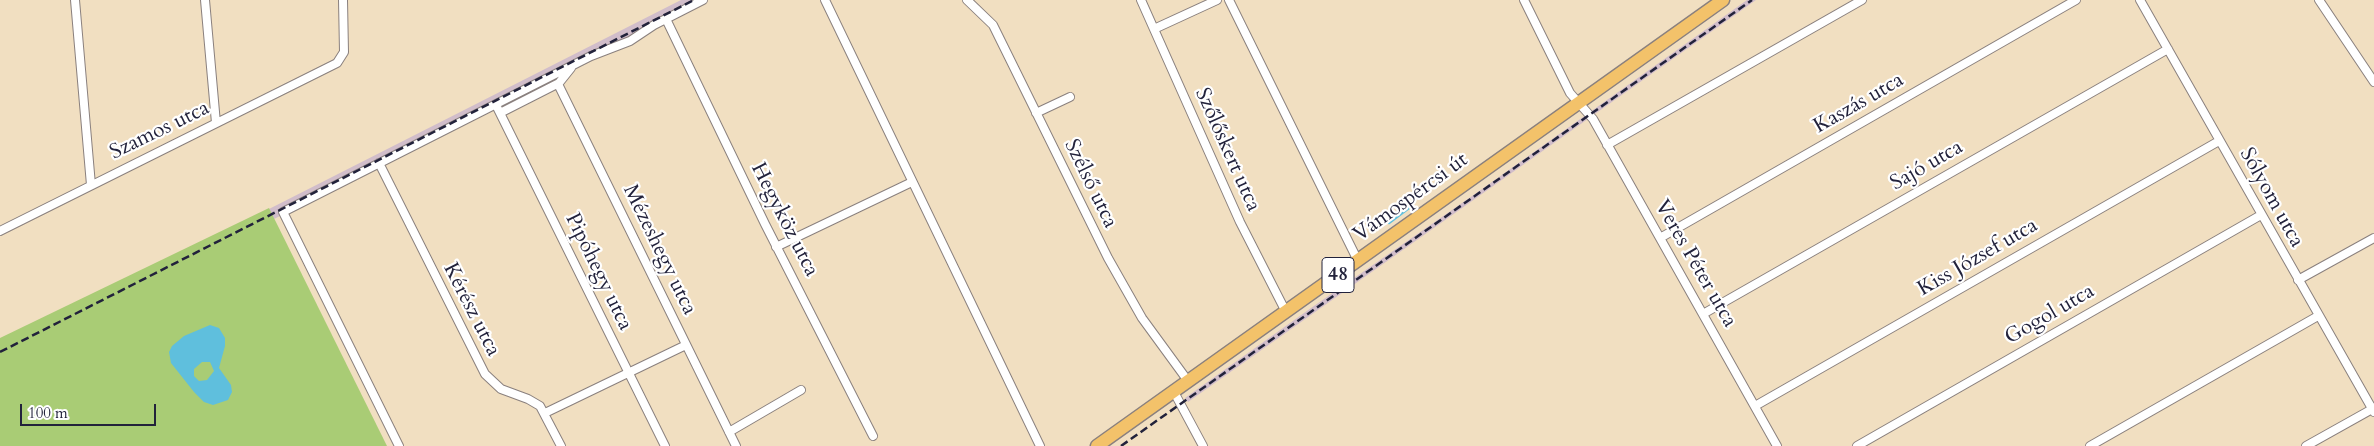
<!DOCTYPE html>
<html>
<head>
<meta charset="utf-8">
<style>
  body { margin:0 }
  #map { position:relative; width:2374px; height:446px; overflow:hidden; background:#f1dfc1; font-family:Cardo,serif }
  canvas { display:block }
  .scale { position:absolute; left:20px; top:404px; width:136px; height:22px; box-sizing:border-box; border:2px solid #22223b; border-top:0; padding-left:6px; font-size:15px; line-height:18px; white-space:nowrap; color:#22223b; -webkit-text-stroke:4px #fff; paint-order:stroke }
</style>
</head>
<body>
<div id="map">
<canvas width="2374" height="446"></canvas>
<div class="scale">100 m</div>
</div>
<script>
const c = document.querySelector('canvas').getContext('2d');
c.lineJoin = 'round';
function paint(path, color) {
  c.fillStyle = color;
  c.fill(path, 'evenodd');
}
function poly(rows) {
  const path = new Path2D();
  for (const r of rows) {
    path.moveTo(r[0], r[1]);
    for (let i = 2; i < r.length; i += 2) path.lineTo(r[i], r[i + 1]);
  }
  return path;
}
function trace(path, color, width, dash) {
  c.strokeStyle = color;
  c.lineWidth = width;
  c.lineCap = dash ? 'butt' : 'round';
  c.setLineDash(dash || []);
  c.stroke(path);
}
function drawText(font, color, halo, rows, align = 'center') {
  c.font = font + ' Cardo,serif';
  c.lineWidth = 4.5;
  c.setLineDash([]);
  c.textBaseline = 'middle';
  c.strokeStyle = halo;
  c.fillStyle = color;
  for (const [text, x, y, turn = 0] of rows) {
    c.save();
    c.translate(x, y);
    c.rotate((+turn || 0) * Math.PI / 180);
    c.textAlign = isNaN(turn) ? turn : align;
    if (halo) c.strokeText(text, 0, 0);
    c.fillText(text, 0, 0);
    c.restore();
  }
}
const industrial = poly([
  [681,0,706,0,274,219,269,209],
  [1747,0,1756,0,1188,402,1185,398,1311,308,1485,187]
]);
const green = poly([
  [269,208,387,446,0,446,0,338]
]);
const water = poly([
  [210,325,219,328,225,338,225,346,219,368,231,385,232,392,228,400,213,405,204,402,194,392,171,363,169,352,172,346,184,336],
  [202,362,210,362,214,371,207,380,199,381,194,376,194,369]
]);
const stream = poly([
  [1389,223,1409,208]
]);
const minor = poly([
  [75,0,91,185],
  [205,0,216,123],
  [825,0,1040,446],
  [967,0,993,25,1108,258,1142,318,1188,381],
  [1141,0,1240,222,1286,312],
  [1229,0,1358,261],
  [1524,0,1570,93,1593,119,1777,446],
  [2140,0,2374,412],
  [2319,0,2374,82],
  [666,19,765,224,873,436],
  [1154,29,1217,0],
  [558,84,736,446],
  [496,105,665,446],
  [500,113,559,83,571,68],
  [1036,113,1070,97],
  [1607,145,1862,0],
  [379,163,485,374,501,389,528,399,540,406,561,446],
  [0,231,337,63,344,52,343,0],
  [1660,238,2076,0],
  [776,247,912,182],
  [2298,280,2374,238],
  [1703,314,2168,49],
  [1174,392,1203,446],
  [1755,406,2219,141],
  [545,413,686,345],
  [729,432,801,390],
  [399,446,283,212,591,56,630,41,654,25,703,0],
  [1857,446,2261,215],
  [2090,446,2318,316],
  [2306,446,2374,408]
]);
const primary = poly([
  [1097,446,1723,0]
]);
const rail = poly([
  [0,352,694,0],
  [1121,446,1752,0]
]);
const shields = [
  [1338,275,32]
];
const shieldNames = [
  ["48",1338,275]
];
const streetNames = [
  ["Kaszás utca",1859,104,-30],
  ["Szamos utca",160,131,-26],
  ["Szőlőskert utca",1227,150,66],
  ["Sajó utca",1927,166,-30],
  ["Szélső utca",1090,184,64],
  ["Vámospércsi út",1411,198,-36],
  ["Sólyom utca",2271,198,61],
  ["Hegyköz utca",784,220,63],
  ["Mézeshegy utca",659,250,64],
  ["Kiss József utca",1978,258,-30],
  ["Veres Péter utca",1695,264,60],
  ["Pipóhegy utca",598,272,64],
  ["Kérész utca",471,310,63],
  ["Gogol utca",2050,315,-30]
];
paint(industrial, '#d1bdca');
paint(green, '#a9cc75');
paint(water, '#5fbfdd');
trace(stream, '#5fbfdd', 2.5);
trace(minor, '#8a807e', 10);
trace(primary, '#8a807e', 15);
trace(minor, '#fff', 8);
trace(primary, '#f3c26a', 12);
trace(rail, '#22223b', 2.5, [8, 4]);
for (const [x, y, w] of shields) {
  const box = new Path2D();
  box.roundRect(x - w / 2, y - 17.5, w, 35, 4);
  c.fillStyle = '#fff';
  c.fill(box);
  trace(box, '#22223b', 1);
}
drawText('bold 20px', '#22223b', null, shieldNames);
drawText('21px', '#22223b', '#fff', streetNames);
</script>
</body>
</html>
